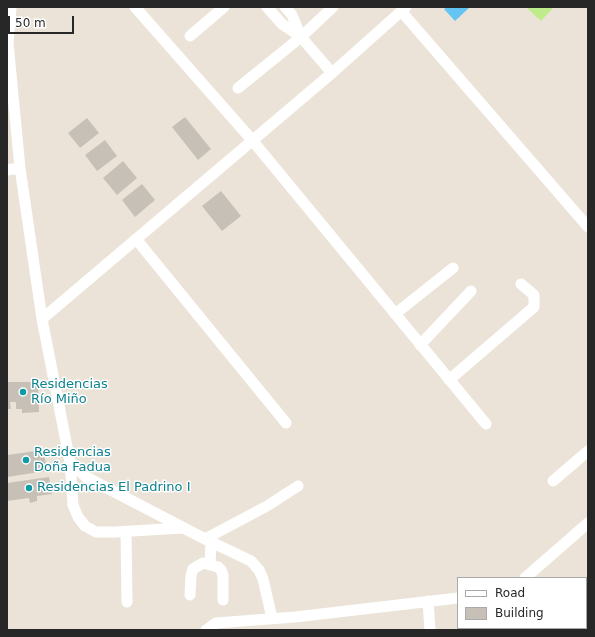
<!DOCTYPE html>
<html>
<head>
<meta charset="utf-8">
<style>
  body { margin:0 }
  #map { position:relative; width:595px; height:637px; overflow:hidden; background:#ebe3d7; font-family:"DejaVu Sans",sans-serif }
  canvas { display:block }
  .frame { position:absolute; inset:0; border:8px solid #272727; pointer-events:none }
  .legend { position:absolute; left:457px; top:577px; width:130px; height:52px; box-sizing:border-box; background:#fff; border:1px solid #a9a9a9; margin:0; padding:5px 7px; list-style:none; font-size:12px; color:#272727 }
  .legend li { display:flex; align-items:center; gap:8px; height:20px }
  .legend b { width:20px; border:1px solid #a9a9a9 }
  .scale { position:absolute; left:8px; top:16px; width:66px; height:18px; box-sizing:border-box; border:2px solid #272727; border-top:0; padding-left:5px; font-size:12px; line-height:14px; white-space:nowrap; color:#272727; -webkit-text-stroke:3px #fff; paint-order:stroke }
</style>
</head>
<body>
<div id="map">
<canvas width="595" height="637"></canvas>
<div class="frame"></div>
<ul class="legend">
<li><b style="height:5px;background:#fff"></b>Road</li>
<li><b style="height:11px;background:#c6c0b7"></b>Building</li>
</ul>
<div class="scale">50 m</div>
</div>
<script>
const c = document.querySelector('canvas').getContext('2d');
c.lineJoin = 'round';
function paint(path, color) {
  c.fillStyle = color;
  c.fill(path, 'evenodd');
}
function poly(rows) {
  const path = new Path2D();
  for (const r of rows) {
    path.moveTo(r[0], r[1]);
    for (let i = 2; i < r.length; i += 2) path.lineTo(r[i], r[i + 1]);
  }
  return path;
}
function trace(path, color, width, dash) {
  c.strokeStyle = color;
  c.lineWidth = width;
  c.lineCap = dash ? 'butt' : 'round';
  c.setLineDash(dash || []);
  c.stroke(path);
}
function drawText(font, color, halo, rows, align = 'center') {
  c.font = font + ' "DejaVu Sans",sans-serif';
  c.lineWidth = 3;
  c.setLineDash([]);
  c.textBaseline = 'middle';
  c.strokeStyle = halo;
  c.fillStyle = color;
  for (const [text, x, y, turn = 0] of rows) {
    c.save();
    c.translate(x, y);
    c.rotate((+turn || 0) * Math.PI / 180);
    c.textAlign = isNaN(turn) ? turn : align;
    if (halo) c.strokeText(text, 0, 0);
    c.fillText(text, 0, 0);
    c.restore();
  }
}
const pitch = poly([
  [526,7,554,7,541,21]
]);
const water = poly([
  [447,7,470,7,455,21,444,9]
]);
const building = poly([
  [185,117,211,149,198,160,172,127],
  [87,118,99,133,80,148,68,133],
  [105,140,117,156,97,171,85,155],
  [123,161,137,178,117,195,103,178],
  [142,184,155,200,135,217,122,200],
  [221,191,241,216,222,231,202,206],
  [7,382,38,382,39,412,22,413,22,409,16,409,16,402,10,402,11,409,7,409],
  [43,450,46,464,46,471,7,477,7,455],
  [49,477,52,494,37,496,37,501,30,503,29,498,7,501,7,483]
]);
const minor = poly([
  [11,7,8,43,20,168,42,319,70,462,73,505,78,517,85,526,96,532,115,532,183,528],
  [135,7,252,140,486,424],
  [267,7,282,24,301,37,332,73],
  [285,7,292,15,301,37],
  [401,11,588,227],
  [190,36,224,7],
  [238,88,301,37,333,7],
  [7,170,20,168],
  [136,239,286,423],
  [395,314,453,268],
  [42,319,332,73,406,7],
  [420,345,471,291],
  [449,380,534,307,534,295,521,284],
  [70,462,86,477,205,539,251,561,259,570,263,579,272,618],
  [553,481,588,451],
  [126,532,127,602],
  [205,539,267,506,298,486],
  [210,565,211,542],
  [525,578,588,523],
  [190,595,191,576,193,569,203,563,218,567,221,570,223,575,223,600],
  [428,601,430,630],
  [206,630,216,623,295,617,458,598]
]);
const markers = [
  [23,392,4,"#0f9aa8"],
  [26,460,4,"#0f9aa8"],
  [29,488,4,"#0f9aa8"]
];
const cultureNames = [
  ["Residencias",31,385],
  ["Río Miño",31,400],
  ["Residencias",34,453],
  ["Doña Fadua",34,468],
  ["Residencias El Padrino I",37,488]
];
paint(pitch, '#beec8b');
paint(water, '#64c5f3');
paint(building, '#c6c0b7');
trace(minor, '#fff', 11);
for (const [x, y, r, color] of markers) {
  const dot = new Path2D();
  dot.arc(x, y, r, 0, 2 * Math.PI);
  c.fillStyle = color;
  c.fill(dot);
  trace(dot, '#fff', 1.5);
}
drawText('13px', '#0d838f', '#fff', cultureNames, 'left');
</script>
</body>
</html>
